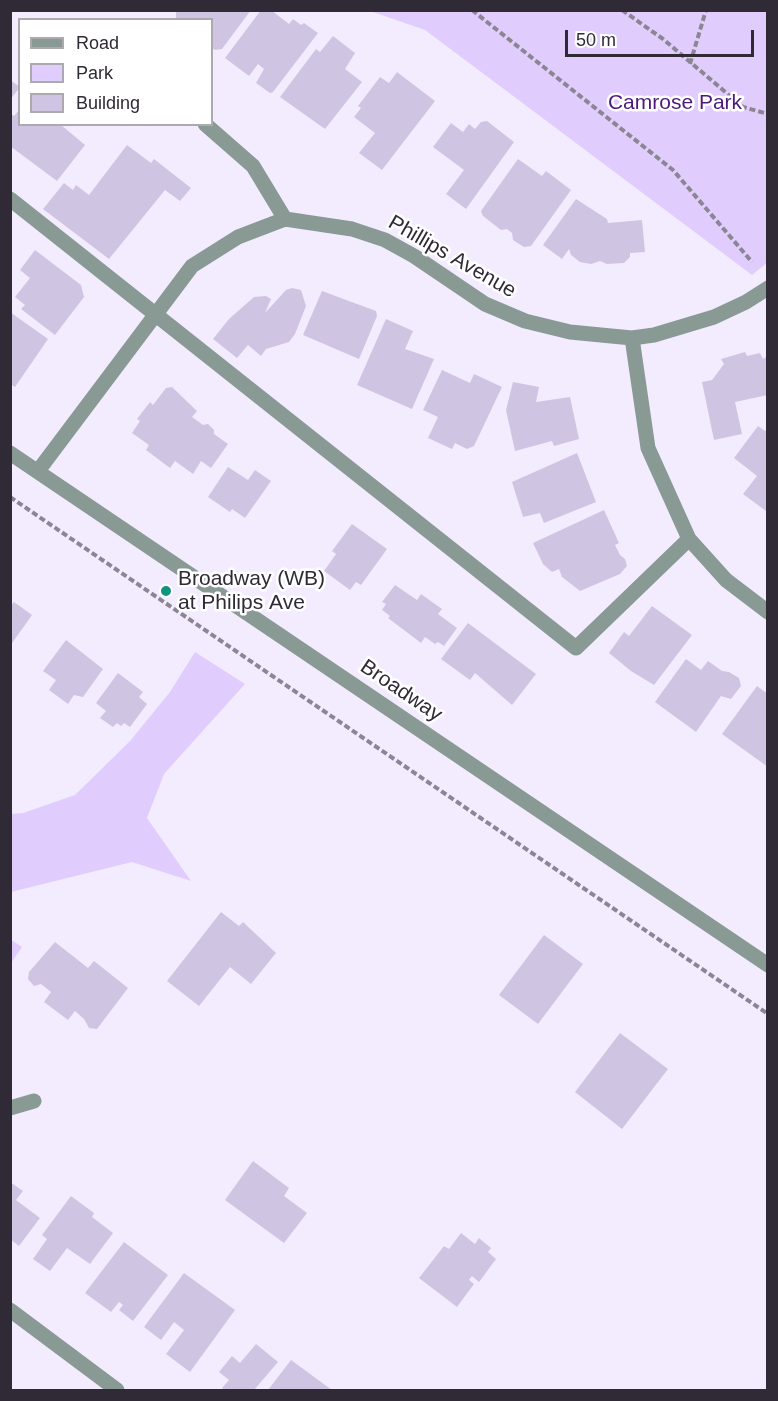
<!DOCTYPE html>
<html>
<head>
<meta charset="utf-8">
<style>
  body { margin:0 }
  #map { position:relative; width:778px; height:1401px; overflow:hidden; background:#f3ecff; font-family:Arial,sans-serif }
  canvas { display:block }
  .frame { position:absolute; inset:0; border:12px solid #2f2a36; pointer-events:none }
  .legend { position:absolute; left:18px; top:18px; width:195px; height:108px; box-sizing:border-box; background:#fff; border:2px solid #acaaaf; margin:0; padding:8px 10px; list-style:none; font-size:18px; color:#2f2a36 }
  .legend li { display:flex; align-items:center; gap:12px; height:30px }
  .legend b { width:30px; border:2px solid #acaaaf }
  .scale { position:absolute; left:565px; top:30px; width:189px; height:27px; box-sizing:border-box; border:3px solid #2f2a36; border-top:0; padding-left:8px; font-size:18px; line-height:21px; white-space:nowrap; color:#2f2a36; -webkit-text-stroke:4px #fff; paint-order:stroke }
</style>
</head>
<body>
<div id="map">
<canvas width="778" height="1401"></canvas>
<div class="frame"></div>
<ul class="legend">
<li><b style="height:8px;background:#899a95"></b>Road</li>
<li><b style="height:16px;background:#e0cdfd"></b>Park</li>
<li><b style="height:16px;background:#d0c4e3"></b>Building</li>
</ul>
<div class="scale">50 m</div>
</div>
<script>
const c = document.querySelector('canvas').getContext('2d');
c.lineJoin = 'round';
function paint(path, color) {
  c.fillStyle = color;
  c.fill(path, 'evenodd');
}
function poly(rows) {
  const path = new Path2D();
  for (const r of rows) {
    path.moveTo(r[0], r[1]);
    for (let i = 2; i < r.length; i += 2) path.lineTo(r[i], r[i + 1]);
  }
  return path;
}
function trace(path, color, width, dash) {
  c.strokeStyle = color;
  c.lineWidth = width;
  c.lineCap = dash ? 'butt' : 'round';
  c.setLineDash(dash || []);
  c.stroke(path);
}
function drawText(font, color, halo, rows, align = 'center') {
  c.font = font + ' Arial,sans-serif';
  c.lineWidth = 5;
  c.setLineDash([]);
  c.textBaseline = 'middle';
  c.strokeStyle = halo;
  c.fillStyle = color;
  for (const [text, x, y, turn = 0] of rows) {
    c.save();
    c.translate(x, y);
    c.rotate((+turn || 0) * Math.PI / 180);
    c.textAlign = isNaN(turn) ? turn : align;
    if (halo) c.strokeText(text, 0, 0);
    c.fillText(text, 0, 0);
    c.restore();
  }
}
const green = poly([
  [370,11,767,11,767,263,752,275,425,30],
  [195,652,245,684,164,774,147,818,191,881,132,862,11,892,11,814,23,813,75,795,130,741,170,692],
  [10,939,22,947,11,963,10,963]
]);
const building = poly([
  [176,10,251,10,222,49,215,50,212,48,212,20,176,20],
  [261,10,271,10,289,24,293,19,301,25,304,23,318,33,273,92,270,93,256,83,264,69,258,64,249,76,225,58],
  [333,36,355,53,345,69,362,82,325,129,280,97,316,49,320,52],
  [397,72,435,101,382,170,359,153,375,133,354,117,361,108,358,106,380,77,389,83],
  [10,80,20,87,10,100],
  [20,109,20,124,60,124,85,145,57,181,10,146,10,113,14,116],
  [487,121,514,142,466,209,446,194,464,170,433,147,451,123,463,132,469,124,475,129,481,122],
  [127,145,151,163,154,159,191,188,180,201,165,190,109,259,43,209,64,183,73,190,76,185,89,195],
  [518,159,542,176,546,171,571,190,531,246,524,247,513,240,512,233,507,229,501,230,483,216,481,211],
  [576,199,607,219,608,223,642,220,645,252,630,253,630,257,624,263,607,264,600,261,591,264,580,262,571,255,569,249,562,259,543,245],
  [35,250,81,285,84,297,55,335,21,309,25,305,15,297,30,278,20,270],
  [292,288,301,290,306,306,295,334,289,342,266,349,261,356,248,345,237,358,213,339,229,319,254,297,266,296,271,299,265,313,286,290],
  [322,291,376,311,377,316,359,359,303,335],
  [10,312,48,339,15,387,10,384],
  [386,319,413,331,405,349,434,359,412,409,357,385],
  [745,352,747,356,760,353,763,359,768,356,768,395,735,402,742,434,714,440,702,382,712,380,724,364,721,359],
  [442,370,470,383,474,374,502,387,474,446,467,449,455,443,452,449,428,438,438,417,423,410],
  [513,382,539,387,536,402,570,397,579,439,554,446,552,441,515,451,506,410],
  [172,387,197,411,192,417,203,425,208,424,214,430,214,434,228,444,211,468,201,461,193,474,175,461,170,468,146,450,149,445,132,433,140,421,137,419,150,402,153,405,166,388],
  [758,426,765,431,768,428,766,511,743,494,757,476,734,458],
  [577,453,596,502,544,523,540,513,523,517,512,482],
  [228,467,248,480,255,470,271,481,245,518,232,509,230,512,208,497],
  [604,510,619,543,615,545,620,555,625,559,627,566,620,574,580,591,562,577,559,569,552,572,543,564,533,543],
  [352,524,387,549,361,585,356,582,350,590,324,571,336,554,332,551],
  [395,585,417,600,421,594,442,609,438,614,457,628,444,646,438,642,435,644,425,637,421,643,388,618,390,616,382,610,386,604,382,602],
  [14,602,32,615,10,646,10,607],
  [652,606,692,635,654,685,631,671,609,653,624,632,629,636],
  [468,623,536,674,512,705,475,673,470,680,441,659],
  [66,640,103,669,83,697,74,695,68,704,49,690,56,680,43,671],
  [686,659,701,670,708,661,722,671,729,672,739,678,741,686,731,699,721,696,696,732,655,702],
  [118,673,143,692,139,697,147,704,130,727,124,723,121,726,117,723,113,727,100,718,106,711,96,703],
  [757,686,768,694,768,767,722,734],
  [221,912,239,926,243,922,276,953,251,984,230,967,199,1006,167,981],
  [544,935,583,964,538,1024,499,995],
  [55,942,88,968,94,961,128,988,97,1029,89,1028,84,1019,75,1011,68,1020,44,1002,51,992,41,984,34,986,28,979,29,972],
  [620,1033,668,1069,622,1129,575,1092],
  [253,1161,289,1188,284,1196,307,1213,284,1243,225,1200],
  [10,1182,23,1191,16,1200,40,1218,19,1246,10,1239],
  [71,1196,94,1213,92,1217,113,1233,90,1264,67,1248,50,1271,33,1259,47,1239,42,1235],
  [461,1233,475,1244,479,1238,491,1248,488,1252,496,1259,479,1282,472,1276,469,1280,474,1284,457,1307,419,1278,444,1246,449,1249],
  [124,1242,168,1275,133,1321,119,1310,123,1305,119,1302,111,1312,85,1293],
  [184,1273,235,1310,190,1372,166,1354,184,1330,174,1322,161,1340,144,1327],
  [256,1344,278,1362,254,1390,224,1390,222,1388,229,1380,219,1372,232,1356,240,1363],
  [291,1360,332,1390,268,1390]
]);
const path = poly([
  [472,10,673,170,752,262],
  [622,10,663,39,743,107,768,114],
  [690,64,706,10],
  [10,497,768,1014]
]);
const minor = poly([
  [205,124,253,166,285,219],
  [10,199,576,648,689,539],
  [632,338,648,448,689,539,726,580,768,612],
  [10,453,768,965],
  [38,471,192,266,238,237,285,219,352,229,385,240,414,256,485,304,525,321,570,332,632,338,654,335,714,317,746,302,768,288],
  [10,1108,34,1101],
  [10,1310,117,1390]
]);
const markers = [
  [166,591,6,"#10947f"]
];
const parkNames = [
  ["Camrose Park",675,103]
];
const streetNames = [
  ["Phillips Avenue",452,257,30],
  ["Broadway",401,691,34]
];
const poiNames = [
  ["Broadway (WB)",178,579],
  ["at Philips Ave",178,603]
];
paint(green, '#e0cdfd');
paint(building, '#d0c4e3');
trace(path, '#8b8594', 4, [6, 3]);
trace(minor, '#899a95', 15);
for (const [x, y, r, color] of markers) {
  const dot = new Path2D();
  dot.arc(x, y, r, 0, 2 * Math.PI);
  c.fillStyle = color;
  c.fill(dot);
  trace(dot, '#fff', 2);
}
drawText('21px', '#4d197b', '#fff', parkNames);
drawText('21px', '#2f2a36', '#fff', streetNames);
drawText('21px', '#2f2a36', '#fff', poiNames, 'left');
</script>
</body>
</html>
